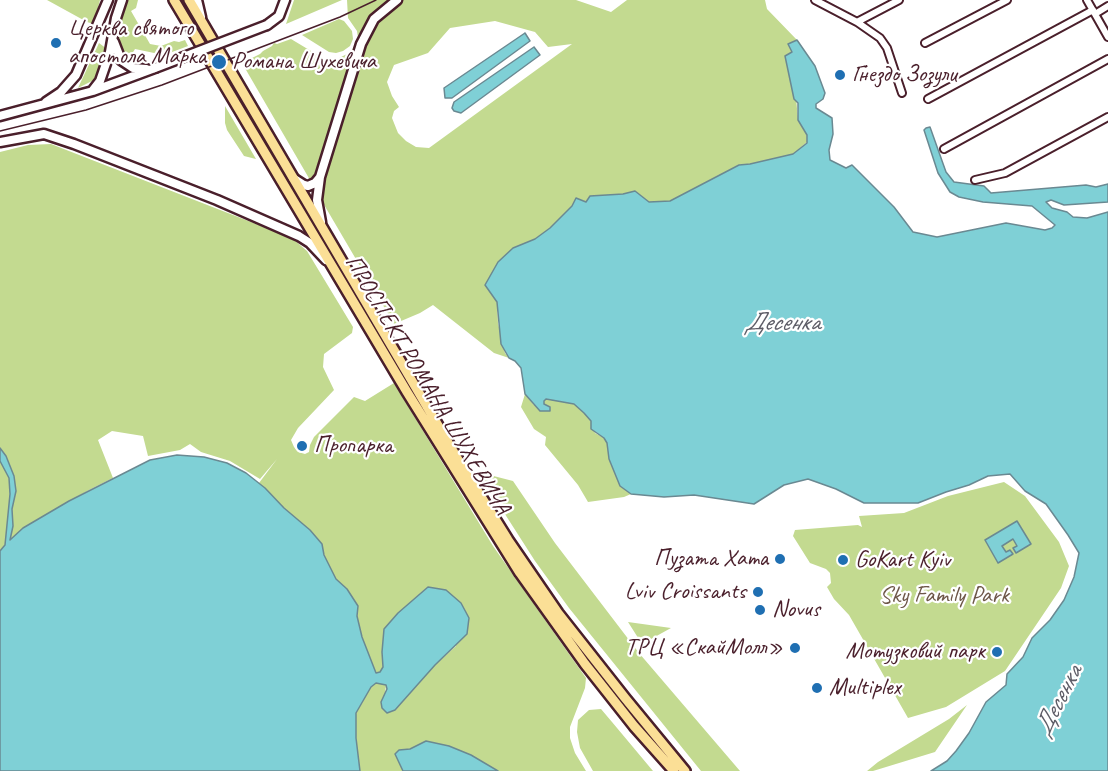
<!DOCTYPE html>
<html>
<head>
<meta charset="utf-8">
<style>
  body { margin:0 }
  canvas { display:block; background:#fff }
</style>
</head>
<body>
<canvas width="1108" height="771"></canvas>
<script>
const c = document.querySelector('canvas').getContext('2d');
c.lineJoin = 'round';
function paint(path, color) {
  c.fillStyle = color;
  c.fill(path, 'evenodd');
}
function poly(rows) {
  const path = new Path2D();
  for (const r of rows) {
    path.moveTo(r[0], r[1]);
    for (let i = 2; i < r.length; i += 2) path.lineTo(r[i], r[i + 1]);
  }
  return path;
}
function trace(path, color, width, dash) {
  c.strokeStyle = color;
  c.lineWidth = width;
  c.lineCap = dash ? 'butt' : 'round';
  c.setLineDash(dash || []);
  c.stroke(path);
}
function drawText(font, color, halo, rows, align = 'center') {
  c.font = font + ' Caveat,sans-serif';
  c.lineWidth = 4.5;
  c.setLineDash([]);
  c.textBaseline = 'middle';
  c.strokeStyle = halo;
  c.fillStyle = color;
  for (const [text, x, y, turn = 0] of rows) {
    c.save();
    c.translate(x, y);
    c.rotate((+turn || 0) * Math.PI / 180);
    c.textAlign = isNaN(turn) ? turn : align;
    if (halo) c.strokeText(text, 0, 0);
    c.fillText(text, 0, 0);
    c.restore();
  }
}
const green = poly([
  [47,0,100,0,94,24,87,22],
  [128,0,138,0,136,8,131,11,150,44,161,46,174,41,179,42,185,40,188,46,167,54,159,54,135,49,129,59,121,49,119,39,122,14],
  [294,0,342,0,286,24],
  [347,0,576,0,611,12,627,0,765,0,767,9,797,40,789,44,792,52,798,120,807,135,807,142,793,154,750,164,739,165,670,201,649,202,635,191,623,194,590,196,587,202,576,198,572,206,550,228,535,239,513,248,498,262,491,291,497,302,498,323,505,353,509,358,494,353,433,305,420,313,394,324,323,203,323,178,350,88,346,78,315,178,310,180,242,63,260,54,263,51,272,46,274,43,277,44,291,39,336,66,339,58,351,52,358,38,357,31,348,18],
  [495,21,535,32,548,47,572,44,429,148,416,147,406,141,398,133,392,118,394,111,399,107,392,96,387,82,394,65,428,53,450,28],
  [339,19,344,21,352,31,353,39,350,46,343,51,336,53,329,52,302,35],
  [99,43,107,49,96,79,78,88],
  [225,106,256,159,244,156,227,130,225,123],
  [51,144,292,238,307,251,353,327,352,333,324,354,323,367,334,390,298,428,291,440,294,447,298,452,305,454,309,452,310,445,314,437,354,397,365,401,394,383,493,546,586,678,585,688,570,727,570,738,575,753,586,771,360,771,356,738,356,713,371,687,376,683,386,685,385,694,435,665,456,646,428,587,398,613,384,629,382,652,383,667,380,672,376,673,362,637,357,616,358,606,347,589,336,579,324,555,322,544,310,530,284,508,259,483,277,459,260,479,230,461,201,452,190,444,180,450,148,456,143,436,112,431,98,440,113,478,89,490,23,528,0,551,0,152,28,145],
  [525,394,534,405,544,404,543,401,546,399,574,404,584,413,591,421,595,433,604,438,607,443,609,459,620,486,631,494,624,497,588,502,578,485,545,445,546,437,534,429,521,407],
  [478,472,513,481,555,543,639,653,740,771,701,771,569,608,535,561],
  [1004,482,1025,496,1059,542,1069,566,1061,588,1005,671,946,707,908,718,849,615,834,599,827,587,831,583,830,573,826,569,810,563,793,536,795,530,858,525,862,527,859,516,904,513,948,496],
  [628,622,671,628,642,644],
  [967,705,935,752,873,771,867,771,878,762,949,719],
  [601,709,612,722,653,771,593,771,580,748,577,732,578,720,589,710]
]);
const water = poly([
  [525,33,530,41,452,98,445,98,444,88,525,33],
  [797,40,815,66,825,93,823,99,816,104,816,108,832,118,833,134,829,150,830,160,846,168,852,165,894,207,913,232,937,237,1006,223,1045,230,1052,228,1055,225,1032,206,983,202,959,197,950,192,938,173,924,130,926,128,930,127,946,172,954,182,984,186,991,193,1086,185,1096,187,1108,184,1108,202,1064,205,1051,200,1046,202,1052,208,1067,212,1073,217,1087,218,1108,212,1108,771,931,771,947,761,956,751,969,733,986,702,1006,685,1007,674,1023,657,1032,638,1050,620,1064,600,1074,577,1079,553,1068,535,1046,504,1025,491,1010,474,988,476,969,485,946,492,918,503,864,503,836,489,808,479,784,485,754,504,694,495,664,497,631,494,620,486,609,459,607,443,604,438,591,429,591,421,584,413,574,404,546,399,544,401,544,404,550,407,550,411,540,411,525,394,521,368,515,361,509,358,501,344,497,302,485,285,498,262,513,248,535,239,550,228,572,206,576,198,586,202,590,196,623,194,635,191,649,202,670,201,739,165,750,164,793,154,807,143,807,135,798,120,798,103,794,99,785,56,792,52,788,44,797,40],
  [534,47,540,55,461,113,454,111,452,108,454,102,534,47],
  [0,448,6,456,14,476,16,491,12,509,13,526,10,540,23,528,69,501,150,460,177,455,204,457,227,463,246,473,265,488,284,508,310,530,322,544,324,555,336,579,347,589,358,606,357,616,362,637,376,673,380,672,383,667,382,652,384,629,398,613,428,587,446,590,461,603,469,618,467,634,435,665,395,710,387,713,382,708,381,702,387,689,386,685,376,683,371,687,356,713,356,738,360,771,0,771,0,551,5,545,10,494,9,478,0,461,0,448],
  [1017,521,1031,544,1016,553,1013,548,1017,546,1013,539,1002,546,1006,552,1010,550,1013,554,998,563,985,540,1017,521],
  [426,741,449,746,471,755,498,771,403,771,395,754,399,750,410,749,426,741]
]);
const street = poly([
  [815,0,857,22,880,38,887,48,902,93],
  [1087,0,1108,37],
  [1095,14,1108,6],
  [857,22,899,0],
  [925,43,1007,0],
  [928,99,1093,10],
  [944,149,1108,59],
  [975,180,1005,173,1108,117]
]);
const secondary = poly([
  [197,0,201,17],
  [267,25,279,16,285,0],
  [114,42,121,60,133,68,146,69],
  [93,90,100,81,110,52,116,18,122,0],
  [46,102,61,92,76,75,108,0],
  [0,116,93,91,155,68],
  [0,142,44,134,74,144,217,200,299,236,310,243,326,260],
  [293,178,304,185,308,186,315,183,320,177],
  [321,222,317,200,320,177,361,44,374,19,397,0]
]);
const primary = poly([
  [174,0,407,392,520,573,585,664,634,726,674,771],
  [189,0,460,463,508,540,558,613,625,698,685,771]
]);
const tram = poly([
  [0,131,86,110,162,85,340,17,376,0]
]);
const secondaryBridge = poly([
  [155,68,267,25]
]);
const markers = [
  [56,43,6,"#1f6fb2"],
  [219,62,8,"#1f6fb2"],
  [840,75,6,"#1f6fb2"],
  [302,446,6,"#1f6fb2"],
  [780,559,6,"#1f6fb2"],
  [843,560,6,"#1f6fb2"],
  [758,592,6,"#1f6fb2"],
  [760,610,6,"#1f6fb2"],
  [795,648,6,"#1f6fb2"],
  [997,652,6,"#1f6fb2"],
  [817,688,6,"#1f6fb2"]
];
const poiNames = [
  ["Церква святого",68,29],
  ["апостола Марка",68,57],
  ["Романа Шухевича",232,62],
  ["Гнездо Зозули",852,75],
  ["Пропарка",314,446],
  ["Пузата Хата",768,559,"right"],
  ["GoKart Kyiv",855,560],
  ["Lviv Croissants",746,592,"right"],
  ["Novus",772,610],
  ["ТРЦ «СкайМолл»",783,648,"right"],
  ["Мотузковий парк",985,652,"right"],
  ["Multiplex",829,688]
];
const streetNames = [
  ["ПРОСПЕКТ РОМАНА ШУХЕВИЧА",427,385,59]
];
const parkNames = [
  ["Sky Family Park",944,596]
];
const waterNames = [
  ["Десенка",782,323],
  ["Десенка",1059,701,-63]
];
paint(green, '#c3da90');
paint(water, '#7fd0d6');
trace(water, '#6a8992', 1.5);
trace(street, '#4a1f2b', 10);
trace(secondary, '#4a1f2b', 13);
trace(primary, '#4a1f2b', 14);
trace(street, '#fff', 6);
trace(secondary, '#fff', 8);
trace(primary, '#fbdf96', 9);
trace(tram, '#4a1f2b', 1.5);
trace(secondaryBridge, '#4a1f2b', 13, []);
trace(secondaryBridge, '#fff', 8);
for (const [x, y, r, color] of markers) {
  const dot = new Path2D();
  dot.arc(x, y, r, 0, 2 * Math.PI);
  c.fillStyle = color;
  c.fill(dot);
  trace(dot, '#fff', 2);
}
drawText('24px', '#4a1f2b', '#fff', poiNames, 'left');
drawText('24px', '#4a1f2b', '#fff', streetNames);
drawText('24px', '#6e5749', '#fff', parkNames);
drawText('italic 26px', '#5d5d67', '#fff', waterNames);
</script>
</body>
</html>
